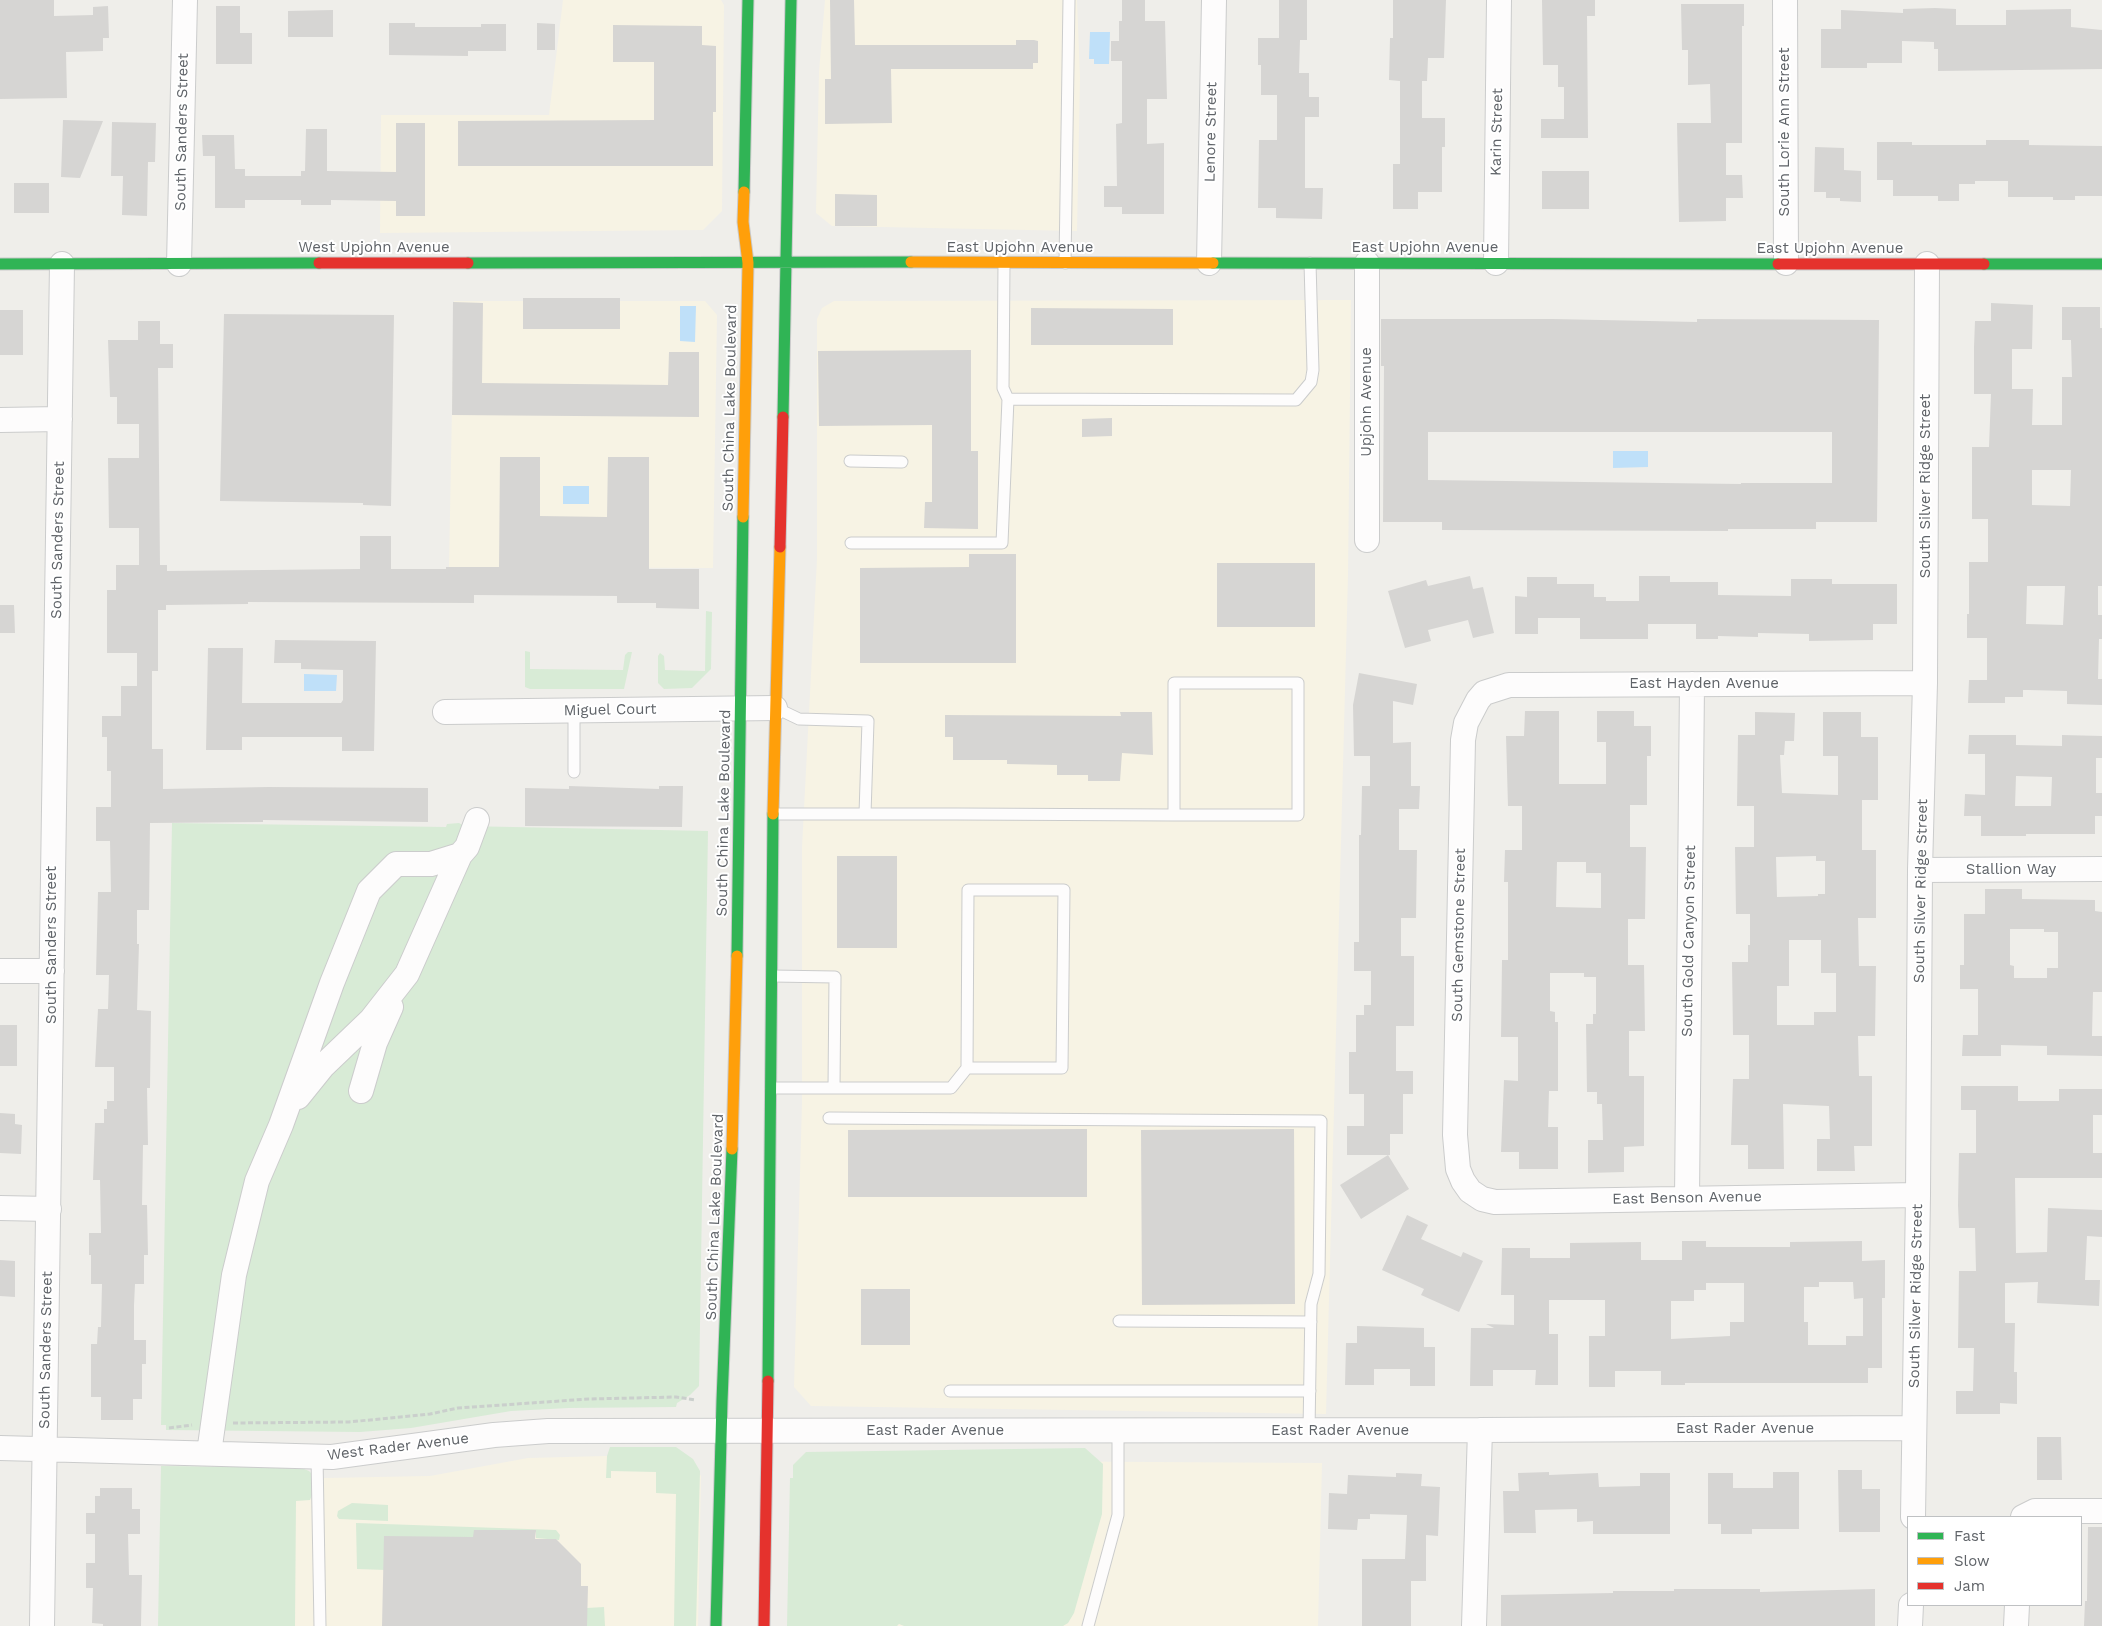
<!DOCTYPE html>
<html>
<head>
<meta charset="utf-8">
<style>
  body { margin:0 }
  #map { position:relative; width:2102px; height:1626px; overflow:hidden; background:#efeeea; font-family:"Work Sans",sans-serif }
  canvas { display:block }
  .legend { position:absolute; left:1907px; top:1516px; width:175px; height:90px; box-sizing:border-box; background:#fff; border:1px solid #bfc1c3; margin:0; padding:6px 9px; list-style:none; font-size:15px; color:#5f6368 }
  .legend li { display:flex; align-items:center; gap:10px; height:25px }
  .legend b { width:25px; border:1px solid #bfc1c3 }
</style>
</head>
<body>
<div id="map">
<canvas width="2102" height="1626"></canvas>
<ul class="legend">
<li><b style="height:6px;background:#30b455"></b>Fast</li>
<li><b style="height:6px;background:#ff9f0a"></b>Slow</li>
<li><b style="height:6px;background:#e5322d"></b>Jam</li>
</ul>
</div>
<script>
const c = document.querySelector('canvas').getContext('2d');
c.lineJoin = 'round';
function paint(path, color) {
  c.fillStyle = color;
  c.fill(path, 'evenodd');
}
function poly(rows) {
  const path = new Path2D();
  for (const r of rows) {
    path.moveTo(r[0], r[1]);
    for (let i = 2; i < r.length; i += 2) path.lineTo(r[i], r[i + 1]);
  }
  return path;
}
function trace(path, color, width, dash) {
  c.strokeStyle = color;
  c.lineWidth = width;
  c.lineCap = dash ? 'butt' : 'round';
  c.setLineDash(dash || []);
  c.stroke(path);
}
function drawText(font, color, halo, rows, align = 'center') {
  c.font = font + ' "Work Sans",sans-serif';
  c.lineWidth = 4;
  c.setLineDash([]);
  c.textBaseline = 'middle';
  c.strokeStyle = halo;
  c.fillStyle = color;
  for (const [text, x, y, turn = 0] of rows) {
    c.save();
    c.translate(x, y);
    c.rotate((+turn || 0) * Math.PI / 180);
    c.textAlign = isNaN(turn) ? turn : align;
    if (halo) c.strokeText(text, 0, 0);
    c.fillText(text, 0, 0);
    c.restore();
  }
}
const commercial = poly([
  [563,0,721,0,724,5,722,211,703,230,380,233,381,115,549,115],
  [825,0,1077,0,1080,78,1077,231,832,226,816,213,819,72],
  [1351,300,1348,575,1326,1414,811,1406,794,1387,802,1103,802,847,817,559,817,319,822,308,834,301],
  [454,301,705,301,717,315,713,568,449,567],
  [683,1454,701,1476,698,1626,162,1626,165,1481,430,1476,528,1458],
  [819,1460,1322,1463,1318,1626,797,1626]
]);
const green = poly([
  [706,611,712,612,711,669,692,688,664,689,658,683,658,656,660,653,664,656,665,670,705,671],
  [525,651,530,652,530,669,623,670,625,655,628,652,632,652,624,689,530,689,525,687],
  [172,823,446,827,447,824,459,823,464,826,708,831,699,1386,690,1395,677,1403,676,1407,569,1408,511,1411,411,1428,360,1432,166,1430,166,1425,161,1425],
  [610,1447,676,1447,693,1459,700,1471,696,1626,674,1626,676,1494,656,1493,656,1472,611,1471,611,1478,606,1478,607,1456],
  [1085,1448,1103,1464,1102,1514,1074,1613,1068,1623,1063,1626,904,1626,899,1624,897,1626,787,1626,790,1478,793,1478,793,1465,806,1452],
  [161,1466,255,1467,304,1469,309,1471,312,1474,312,1495,310,1500,296,1501,295,1626,158,1626],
  [352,1503,388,1505,388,1521,339,1519,337,1516,338,1511],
  [356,1523,556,1530,560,1535,559,1540,536,1538,536,1532,475,1540,386,1570,357,1569],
  [604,1607,605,1626,587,1626,587,1608]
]);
const water = poly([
  [1090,32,1110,32,1109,64,1094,64,1094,59,1089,59],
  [680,306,696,306,695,342,680,341],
  [1613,451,1648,451,1648,467,1613,468],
  [563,486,589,486,589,504,563,504],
  [304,674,337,675,336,691,304,691]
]);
const building = poly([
  [0,0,54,0,54,16,93,15,93,7,108,6,109,38,103,38,103,51,66,52,67,98,0,99],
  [830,0,854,0,855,45,1016,45,1016,40,1034,40,1038,41,1038,63,1033,63,1033,69,891,69,892,123,825,124,825,79,831,79],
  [1122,0,1145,0,1145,21,1165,21,1167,99,1147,99,1147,144,1164,143,1164,214,1122,214,1122,207,1104,207,1104,186,1117,186,1116,124,1122,123,1122,61,1111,61,1111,41,1119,41,1119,21,1122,21],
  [1279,0,1307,0,1307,40,1300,40,1299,73,1309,73,1309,97,1319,97,1319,117,1305,117,1305,188,1323,188,1322,219,1276,218,1276,208,1258,208,1259,140,1277,140,1277,95,1261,95,1261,65,1258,65,1258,38,1279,38],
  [1393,0,1446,0,1444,58,1428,58,1427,81,1422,81,1422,118,1445,118,1445,147,1442,147,1442,192,1418,192,1418,209,1393,209,1393,164,1400,164,1400,81,1389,80,1390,38,1393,38],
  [1542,0,1595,0,1595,16,1587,16,1588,138,1541,138,1541,119,1564,119,1564,87,1558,87,1558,65,1543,65],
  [1681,4,1744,4,1744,26,1742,26,1742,143,1726,143,1726,175,1742,175,1743,198,1726,198,1726,221,1679,222,1677,123,1711,123,1710,84,1688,85,1688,50,1682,50],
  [216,6,240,6,240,33,252,33,252,64,216,64],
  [1935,8,1956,9,1956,25,2006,25,2006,10,2071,9,2071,27,2102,30,2102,69,1938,71,1938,49,1934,49,1934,42,1902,41,1902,63,1867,63,1867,68,1821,68,1821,29,1841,29,1841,10,1903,13,1903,9],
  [333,10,333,37,288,37,288,11],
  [389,23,415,23,415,27,481,27,481,24,506,24,506,51,468,51,468,56,389,55],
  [537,23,555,24,555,50,537,50],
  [613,25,702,26,702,45,716,46,716,112,713,112,713,166,458,166,458,121,654,120,654,62,613,62],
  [63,120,103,121,80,178,61,177],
  [112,122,156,123,155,162,148,162,147,216,122,215,123,176,111,176],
  [396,123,425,123,425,216,396,216,396,201,331,200,331,205,301,205,301,200,245,200,245,208,215,208,215,156,203,156,202,135,234,135,235,169,245,169,245,176,301,176,301,171,305,171,306,129,327,129,327,171,396,172],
  [1986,140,2029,140,2029,145,2102,146,2102,196,2075,196,2075,200,2053,200,2053,197,2008,197,2008,181,1975,181,1975,184,1959,184,1959,201,1938,201,1938,196,1893,196,1893,180,1877,180,1877,142,1912,142,1912,145,1986,145],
  [1815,147,1844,148,1844,170,1861,171,1861,202,1840,201,1840,198,1826,198,1826,192,1814,192],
  [1542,171,1589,171,1589,209,1542,209],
  [14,183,49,183,49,213,14,213],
  [835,194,877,195,877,226,835,226],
  [523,298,620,298,620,329,523,329],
  [453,302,483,303,482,383,668,385,669,352,699,352,699,417,452,415],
  [1991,303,2033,305,2032,349,2012,349,2012,389,2033,389,2032,425,2062,425,2062,377,2072,377,2071,340,2062,340,2062,307,2100,307,2100,328,2102,328,2102,586,2098,586,2098,615,2102,615,2102,639,2099,639,2098,679,2102,679,2102,705,2067,704,2067,691,2028,690,2023,690,2023,697,2005,697,2005,703,1968,703,1969,680,1987,680,1987,638,1967,638,1967,614,1969,614,1969,562,1988,562,1988,519,1972,519,1972,447,1989,447,1991,394,1974,394,1974,347,1975,321,1991,321],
  [2032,470,2071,470,2070,506,2032,505],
  [2065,586,2063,625,2026,624,2027,586],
  [1031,308,1173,309,1173,345,1031,345],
  [0,310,23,310,23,355,0,355],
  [224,314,394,315,391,506,363,505,363,503,220,501],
  [1381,319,1553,319,1697,322,1697,319,1879,320,1877,522,1816,522,1816,529,1728,529,1728,531,1442,530,1442,522,1383,522,1384,366,1381,366],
  [1428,432,1832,432,1832,483,1741,483,1741,484,1428,480],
  [138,321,160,321,160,344,173,344,173,368,158,368,160,565,167,565,167,571,360,569,360,536,391,536,391,569,446,569,446,567,499,567,500,457,540,457,540,516,607,517,608,457,649,457,649,569,699,569,699,609,656,608,656,603,617,603,617,596,474,595,474,603,248,602,248,604,166,605,166,610,158,610,158,671,152,671,152,749,163,749,163,789,268,787,428,788,428,822,263,820,263,822,150,823,149,910,137,910,137,944,139,944,137,1010,151,1011,150,1088,147,1088,148,1145,143,1145,142,1205,147,1205,148,1255,144,1255,144,1284,135,1284,134,1305,134,1340,146,1340,146,1364,142,1364,142,1399,133,1399,133,1420,101,1420,101,1397,91,1397,91,1344,97,1344,98,1327,101,1327,102,1284,91,1284,91,1255,89,1255,89,1233,101,1233,100,1180,93,1180,95,1123,104,1123,104,1109,107,1109,107,1101,114,1101,114,1067,95,1067,98,1009,108,1009,109,975,96,975,98,892,111,892,110,841,96,841,96,807,111,807,111,771,107,771,107,737,102,737,102,716,121,716,121,686,137,686,137,653,107,653,107,590,116,590,116,565,139,565,139,528,109,528,108,458,139,458,139,424,117,424,117,397,110,397,108,340,138,340],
  [971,350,971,451,978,451,978,529,924,528,925,502,932,502,932,425,819,426,818,351],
  [1112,418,1112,436,1082,437,1082,419],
  [969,554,1016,554,1016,663,860,663,860,568,969,567],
  [1217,563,1315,563,1315,627,1217,627],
  [1470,576,1473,589,1483,587,1494,633,1473,638,1468,620,1428,630,1431,641,1405,648,1388,591,1426,580,1428,586],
  [1639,576,1670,576,1670,582,1718,582,1718,595,1791,596,1791,579,1832,579,1832,584,1897,584,1897,624,1873,624,1873,640,1809,641,1809,634,1758,633,1758,637,1718,636,1718,639,1696,639,1696,624,1648,624,1648,639,1580,639,1580,618,1538,618,1538,634,1515,634,1515,596,1527,597,1527,577,1557,577,1557,584,1594,584,1594,597,1606,597,1606,601,1639,601],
  [0,605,14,605,15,633,0,633],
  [275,640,376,641,374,751,342,751,342,737,242,737,242,750,206,750,208,648,243,648,242,703,341,703,343,700,343,670,301,669,301,663,274,663],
  [1359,673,1417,684,1413,705,1393,701,1393,743,1411,742,1411,786,1420,786,1419,809,1399,809,1399,850,1417,850,1416,918,1401,918,1401,956,1414,956,1414,1026,1396,1026,1396,1071,1413,1071,1413,1094,1403,1094,1403,1134,1390,1134,1390,1155,1347,1155,1347,1126,1364,1126,1364,1094,1349,1094,1349,1052,1356,1052,1356,1015,1364,1015,1364,1005,1371,1005,1371,971,1354,971,1354,942,1359,942,1359,835,1361,835,1362,786,1370,786,1370,756,1354,756,1353,705],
  [1525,711,1559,711,1559,784,1606,784,1606,742,1597,742,1597,711,1634,711,1634,726,1651,726,1651,756,1647,756,1647,805,1630,805,1630,847,1646,847,1645,919,1628,919,1628,965,1644,965,1645,1031,1629,1031,1629,1076,1644,1076,1644,1146,1624,1147,1624,1172,1588,1173,1588,1140,1603,1140,1602,1104,1597,1104,1597,1092,1587,1092,1586,1024,1593,1024,1593,1014,1596,1014,1596,977,1584,977,1584,973,1550,973,1550,1011,1555,1012,1555,1022,1558,1022,1558,1091,1549,1091,1548,1127,1558,1127,1558,1169,1519,1169,1519,1152,1501,1152,1504,1080,1518,1081,1518,1037,1501,1037,1502,960,1508,960,1508,882,1504,882,1505,850,1522,850,1522,806,1508,806,1506,736,1524,736],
  [1557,862,1586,862,1586,873,1601,873,1601,908,1556,907],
  [1120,712,1152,712,1153,755,1122,753,1120,781,1088,781,1088,775,1057,775,1057,765,1007,764,1007,760,953,760,953,737,945,737,945,715,1121,716],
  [1755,712,1795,713,1794,741,1785,741,1784,755,1780,755,1782,793,1838,795,1838,756,1823,756,1823,712,1861,712,1861,737,1878,737,1878,800,1862,800,1862,850,1876,850,1876,918,1858,918,1859,966,1876,966,1875,1036,1858,1036,1859,1076,1872,1076,1872,1146,1854,1146,1855,1171,1817,1171,1817,1139,1830,1139,1829,1106,1783,1104,1784,1169,1748,1169,1748,1145,1731,1145,1733,1079,1749,1079,1749,1035,1733,1035,1732,962,1748,962,1748,945,1750,945,1750,914,1736,914,1735,847,1754,847,1754,806,1737,806,1738,735,1755,735],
  [1816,856,1816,861,1825,861,1825,894,1818,894,1818,896,1777,897,1776,857],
  [1789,940,1821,940,1821,973,1836,973,1836,1012,1814,1012,1814,1025,1777,1025,1777,986,1789,986],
  [1969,735,2016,735,2016,745,2062,746,2062,735,2102,736,2102,758,2096,758,2096,793,2102,793,2102,816,2095,816,2095,834,2026,834,2026,836,1981,836,1981,816,1964,816,1965,794,1985,795,1985,754,1968,754],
  [2016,776,2052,777,2051,806,2015,806],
  [569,786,659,789,659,786,683,786,682,827,525,826,525,788,569,789],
  [837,856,897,856,897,948,837,948],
  [1985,889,2022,889,2022,899,2095,900,2095,911,2102,912,2102,992,2093,992,2092,1036,2102,1036,2102,1056,2047,1055,2047,1046,2001,1045,2001,1056,1962,1056,1963,1035,1978,1035,1978,989,1960,989,1960,965,1964,965,1964,914,1985,914],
  [2010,929,2044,929,2044,932,2058,932,2058,968,2047,968,2047,978,2014,978,2014,966,2010,965],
  [0,1025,17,1025,17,1066,0,1066],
  [1961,1086,2018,1086,2018,1101,2059,1101,2059,1089,2102,1089,2102,1115,2093,1115,2093,1153,2102,1153,2102,1178,2015,1178,2016,1253,2047,1252,2048,1208,2102,1210,2102,1237,2087,1236,2085,1280,2100,1280,2099,1306,2037,1303,2038,1282,2005,1283,2005,1323,2015,1323,2014,1372,2017,1372,2017,1404,2000,1403,2000,1414,1956,1414,1956,1391,1973,1391,1974,1348,1958,1348,1959,1271,1976,1271,1975,1228,1959,1228,1958,1205,1959,1153,1976,1153,1976,1110,1961,1110],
  [0,1113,15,1114,15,1124,22,1125,21,1154,0,1153],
  [1087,1129,1087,1197,848,1197,848,1130],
  [1294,1129,1295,1304,1142,1305,1141,1130],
  [1388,1155,1409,1189,1361,1219,1340,1185],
  [1407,1215,1428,1225,1421,1239,1461,1257,1463,1252,1483,1261,1459,1312,1421,1295,1424,1289,1382,1270],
  [1682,1241,1706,1241,1706,1247,1790,1247,1790,1242,1862,1241,1862,1261,1885,1260,1885,1298,1882,1298,1882,1368,1868,1368,1868,1383,1685,1383,1685,1385,1661,1385,1661,1371,1615,1371,1615,1387,1589,1387,1589,1336,1605,1336,1605,1300,1549,1300,1549,1334,1558,1334,1558,1385,1535,1385,1536,1370,1493,1370,1493,1386,1470,1386,1471,1328,1494,1328,1486,1324,1514,1325,1514,1295,1501,1295,1502,1248,1530,1248,1530,1258,1570,1258,1570,1243,1641,1242,1641,1260,1682,1260],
  [1819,1282,1853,1282,1854,1299,1863,1298,1863,1336,1846,1336,1846,1345,1808,1345,1808,1322,1804,1322,1804,1287,1819,1287],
  [1706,1283,1744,1283,1744,1322,1730,1322,1730,1336,1671,1339,1671,1301,1694,1301,1694,1290,1706,1290],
  [0,1260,15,1261,15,1297,0,1296],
  [861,1289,910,1289,910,1345,861,1345],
  [1357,1326,1424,1328,1424,1347,1435,1347,1435,1386,1410,1386,1410,1369,1374,1369,1374,1385,1345,1385,1346,1343,1357,1343],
  [2037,1437,2061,1437,2062,1480,2037,1480],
  [1838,1470,1862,1470,1862,1489,1880,1489,1880,1532,1839,1532],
  [1549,1472,1549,1475,1598,1473,1599,1487,1640,1486,1640,1473,1670,1473,1670,1534,1593,1534,1593,1521,1577,1522,1577,1509,1535,1510,1536,1533,1504,1533,1503,1491,1519,1491,1518,1473],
  [1773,1472,1799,1472,1799,1529,1752,1529,1752,1534,1721,1534,1721,1524,1708,1524,1708,1473,1733,1473,1733,1488,1773,1488],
  [1396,1473,1422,1474,1421,1486,1440,1487,1438,1536,1426,1535,1426,1581,1411,1581,1411,1626,1362,1626,1362,1559,1405,1559,1407,1515,1370,1514,1370,1519,1358,1519,1357,1530,1328,1529,1329,1493,1347,1494,1348,1475,1396,1477],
  [100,1488,132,1488,132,1509,140,1509,140,1534,128,1534,129,1575,142,1575,141,1626,103,1626,103,1624,92,1623,93,1588,86,1588,86,1563,95,1563,95,1534,86,1534,86,1513,95,1513,95,1496,100,1496],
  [2088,1527,2102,1527,2102,1626,2084,1626,2085,1601,2087,1601],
  [474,1530,536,1530,535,1539,556,1539,581,1564,581,1586,588,1586,587,1626,382,1626,384,1536,473,1537],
  [1674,1589,1760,1589,1760,1592,1875,1589,1875,1626,1501,1626,1501,1595,1613,1593,1613,1591,1674,1591]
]);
const path = poly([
  [233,1423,349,1422,430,1414,458,1408,589,1399,676,1397,696,1400],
  [169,1428,192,1425]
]);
const lane = poly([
  [1065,263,1069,0],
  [1008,399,1296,400,1311,382,1313,370,1310,263],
  [850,461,902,462],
  [851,543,1002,543,1008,399,1003,388,1004,263],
  [776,708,799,719,868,721,865,814],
  [574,711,574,772],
  [773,814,956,814,1174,815,1298,815,1298,683,1174,683,1174,815],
  [772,976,835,977,834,1088],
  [771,1088,951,1088,967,1068,968,890,1064,890,1062,1068,967,1068],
  [829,1118,1321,1121,1319,1274,1311,1304,1309,1431],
  [1119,1321,1311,1322],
  [950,1391,1310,1391],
  [317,1456,320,1626],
  [1088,1626,1118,1515,1118,1431]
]);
const street = poly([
  [1785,0,1786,263],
  [1209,263,1214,0],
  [1367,263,1367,540],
  [1496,263,1499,0],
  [179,264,185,0],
  [0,420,60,419],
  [445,712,775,708],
  [1920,870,2102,869],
  [0,971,52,971],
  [361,1091,375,1043,391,1007],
  [298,1097,323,1066,371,1020,407,974,460,855],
  [1918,1195,1495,1202,1482,1199,1470,1191,1463,1181,1458,1169,1455,1135,1463,740,1466,723,1478,700,1484,693,1509,685,1532,685,1925,683],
  [1687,1198,1692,684],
  [0,1208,49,1209],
  [0,1448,332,1457,494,1435,548,1431,1480,1430,1914,1428],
  [209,1453,234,1275,257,1181,281,1125,332,983,369,891,396,864,431,864,460,855,467,847,477,820],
  [1913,1517,1918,1195,1920,870,1925,683,1927,264],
  [2023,1517,2035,1511,2102,1511],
  [42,1626,62,264],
  [1474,1626,1480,1430],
  [1910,1626,1911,1605],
  [2016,1626,2017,1605]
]);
const fast = poly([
  [744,192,748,0],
  [468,263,911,262],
  [1213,263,1778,264],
  [0,264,319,263],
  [1984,264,2102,264],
  [783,417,791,0],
  [737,956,743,517],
  [768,1381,773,814],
  [716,1626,722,1401,732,1149]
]);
const slow = poly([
  [911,262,1213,263],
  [743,517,748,263,743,222,744,192],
  [773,814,780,547],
  [732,1149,737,956]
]);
const jam = poly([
  [319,263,468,263],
  [1778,264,1984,264],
  [780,547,783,417],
  [764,1626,768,1381]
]);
const streetNames = [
  ["South Sanders Street",182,132,-89],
  ["Lenore Street",1211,132,-89],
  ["Karin Street",1497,132,-89],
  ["South Lorie Ann Street",1785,132,-90],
  ["West Upjohn Avenue",374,248],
  ["East Upjohn Avenue",1020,248],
  ["East Upjohn Avenue",1425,248],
  ["East Upjohn Avenue",1830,249],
  ["Upjohn Avenue",1367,402,-90],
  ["South China Lake Boulevard",730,408,-89],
  ["South Silver Ridge Street",1926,486,-90],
  ["South Sanders Street",58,540,-89],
  ["East Hayden Avenue",1704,684],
  ["Miguel Court",610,710,-1],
  ["South China Lake Boulevard",724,813,-89],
  ["Stallion Way",2011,870],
  ["South Silver Ridge Street",1921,891,-89],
  ["South Gemstone Street",1459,935,-89],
  ["South Gold Canyon Street",1689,941,-89],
  ["South Sanders Street",52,945,-90],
  ["East Benson Avenue",1687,1198,-1],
  ["South China Lake Boulevard",715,1217,-88],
  ["South Silver Ridge Street",1916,1296,-89],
  ["South Sanders Street",46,1350,-89],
  ["East Rader Avenue",1745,1429],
  ["East Rader Avenue",935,1431],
  ["East Rader Avenue",1340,1431],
  ["West Rader Avenue",398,1447,-7]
];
paint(commercial, '#f7f3e4');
paint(green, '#d8ebd6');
paint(water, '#bfe0f9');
paint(building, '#d6d5d3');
trace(lane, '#cbcccc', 13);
trace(street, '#cbcccc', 26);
trace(fast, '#cacacb', 13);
trace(slow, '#cacacb', 13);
trace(jam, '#cacacb', 13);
trace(path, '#cacfcc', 3, [5, 2.5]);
trace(lane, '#fdfcfc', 11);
trace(street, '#fdfcfc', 24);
trace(fast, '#30b455', 11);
trace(slow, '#ff9f0a', 11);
trace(jam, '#e5322d', 11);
drawText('15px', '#5f6368', '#fff', streetNames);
</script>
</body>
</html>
